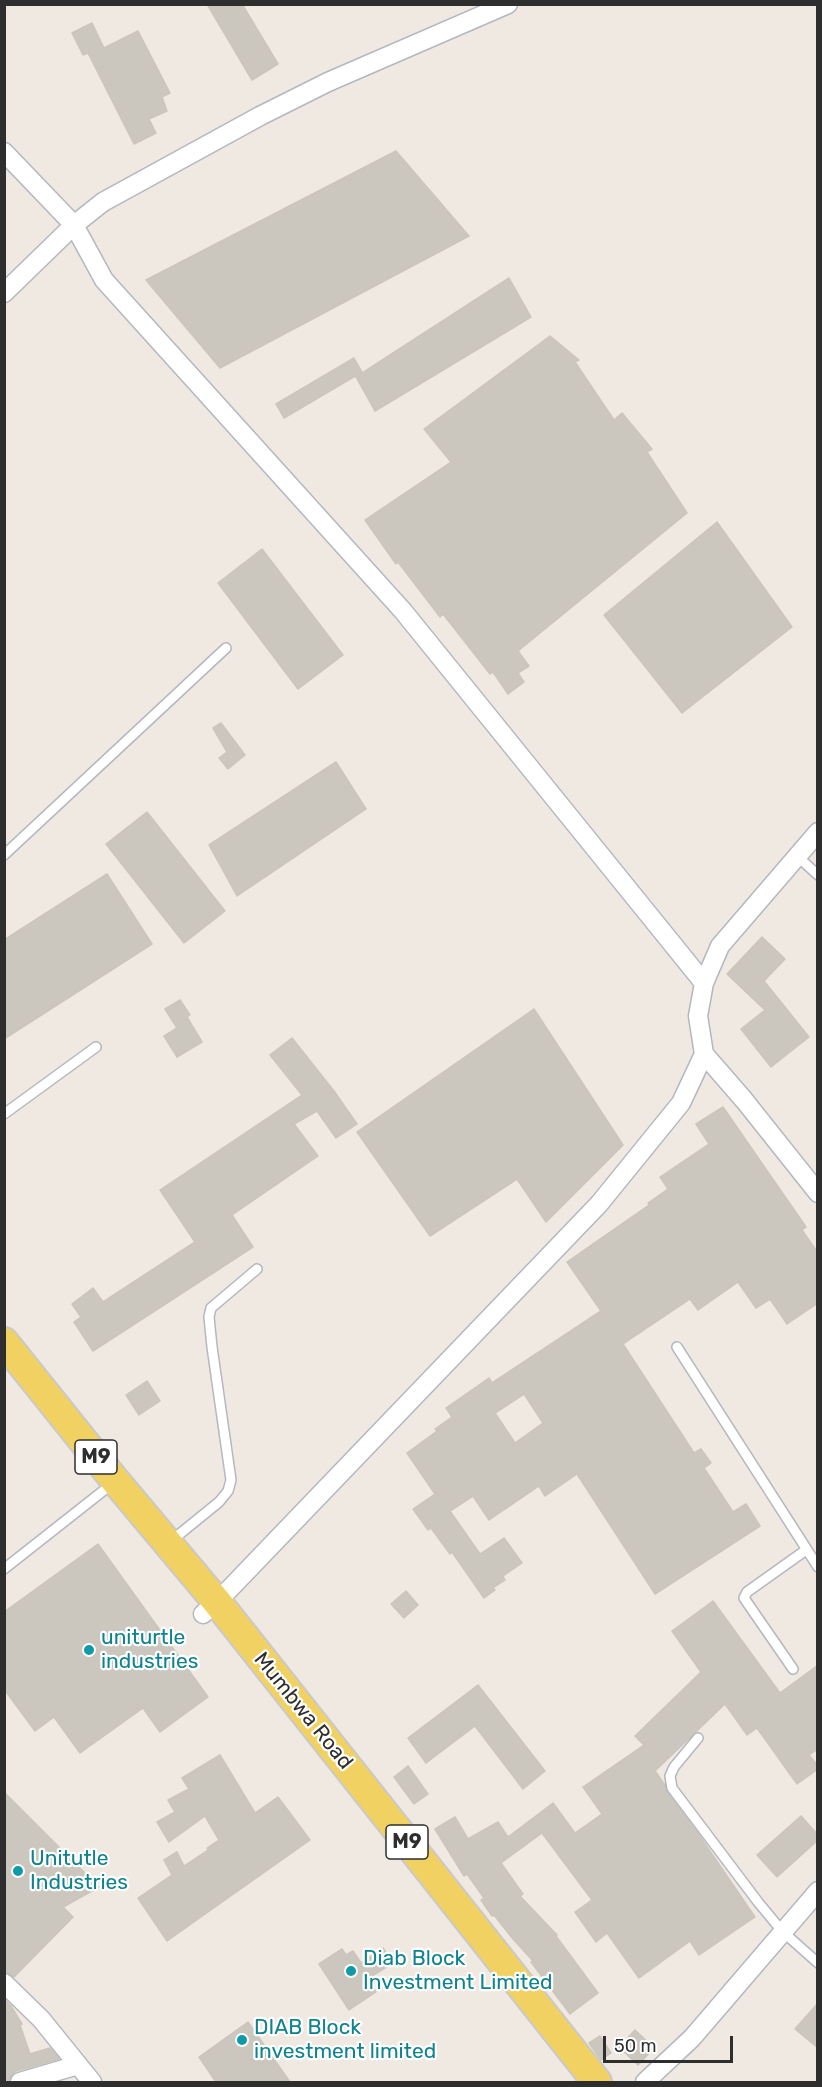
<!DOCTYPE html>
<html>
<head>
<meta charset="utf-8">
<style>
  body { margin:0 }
  #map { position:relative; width:822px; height:2087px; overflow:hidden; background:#efe9e1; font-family:Rubik,sans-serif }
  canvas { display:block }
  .frame { position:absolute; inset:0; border:6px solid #2e2e2e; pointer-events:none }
  .scale { position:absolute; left:603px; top:2036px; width:130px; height:27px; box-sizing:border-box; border:3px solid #2e2e2e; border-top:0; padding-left:8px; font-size:18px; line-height:21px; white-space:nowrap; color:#2e2e2e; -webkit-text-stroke:4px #fff; paint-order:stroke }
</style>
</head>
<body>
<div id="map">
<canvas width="822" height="2087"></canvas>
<div class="frame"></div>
<div class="scale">50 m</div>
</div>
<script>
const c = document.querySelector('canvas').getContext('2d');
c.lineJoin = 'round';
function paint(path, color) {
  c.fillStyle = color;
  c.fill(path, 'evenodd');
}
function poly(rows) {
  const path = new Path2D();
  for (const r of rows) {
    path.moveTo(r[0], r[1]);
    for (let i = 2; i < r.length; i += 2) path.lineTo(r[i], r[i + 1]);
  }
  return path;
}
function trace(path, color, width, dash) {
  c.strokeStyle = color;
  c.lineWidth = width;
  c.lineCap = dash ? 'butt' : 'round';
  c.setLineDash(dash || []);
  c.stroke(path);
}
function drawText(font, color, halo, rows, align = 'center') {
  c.font = font + ' Rubik,sans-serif';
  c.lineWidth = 4.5;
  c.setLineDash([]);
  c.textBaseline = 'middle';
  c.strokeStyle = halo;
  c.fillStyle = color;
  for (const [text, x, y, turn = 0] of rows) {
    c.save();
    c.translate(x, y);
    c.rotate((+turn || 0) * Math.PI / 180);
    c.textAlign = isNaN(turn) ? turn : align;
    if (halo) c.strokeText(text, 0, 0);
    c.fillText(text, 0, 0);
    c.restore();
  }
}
const building = poly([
  [207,4,242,4,278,64,252,80,207,4],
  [92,23,104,48,138,31,170,93,162,97,167,111,149,119,156,133,134,144,88,53,83,55,72,33,92,23],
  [396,151,469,236,220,368,146,280,396,151],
  [509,278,531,317,375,411,356,377,509,278],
  [550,336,579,360,575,362,614,420,622,413,652,449,647,452,687,513,518,651,529,666,518,673,524,682,508,694,493,672,490,674,443,614,440,617,398,562,396,564,365,520,451,462,424,429,550,336],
  [354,358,362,372,284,418,276,404,354,358],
  [717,522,792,627,682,713,604,615,717,522],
  [262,549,343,655,298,689,218,583,262,549],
  [221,723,245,755,228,769,219,758,227,752,213,728,221,723],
  [336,762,366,809,237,896,209,845,336,762],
  [147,812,225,911,184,943,106,844,147,812],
  [107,874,152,944,4,1039,4,940,107,874],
  [762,937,785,959,764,981,809,1037,771,1067,741,1029,765,1010,727,974,762,937],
  [180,1000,190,1015,187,1017,202,1042,177,1057,164,1036,177,1028,165,1009,180,1000],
  [534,1009,623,1145,546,1222,517,1179,430,1236,357,1132,534,1009],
  [292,1038,334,1091,357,1124,336,1138,317,1111,294,1124,318,1156,232,1215,253,1247,93,1351,74,1322,81,1317,72,1304,93,1288,103,1302,195,1242,160,1190,302,1095,270,1055,292,1038],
  [723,1107,806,1227,802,1230,818,1253,818,1303,787,1324,770,1299,756,1308,738,1282,698,1310,690,1299,623,1344,694,1453,701,1449,711,1463,704,1468,733,1512,746,1504,760,1526,655,1594,577,1474,545,1496,539,1486,489,1520,473,1496,450,1511,480,1554,504,1538,522,1563,503,1576,505,1580,493,1588,495,1590,484,1598,452,1552,450,1554,431,1528,428,1530,413,1509,435,1494,407,1453,437,1431,435,1429,452,1417,446,1408,489,1378,492,1383,601,1311,567,1262,649,1205,648,1203,668,1189,660,1177,709,1144,696,1124,723,1107],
  [524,1394,543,1423,515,1443,495,1413,524,1394],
  [147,1381,160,1401,139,1415,126,1395,147,1381],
  [98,1544,208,1697,160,1732,143,1708,80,1753,54,1717,35,1731,4,1689,4,1612,98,1544],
  [406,1591,418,1605,404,1618,391,1604,406,1591],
  [713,1601,780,1693,818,1665,818,1749,809,1755,818,1766,818,1769,797,1784,757,1728,747,1735,725,1704,655,1771,665,1785,667,1792,699,1835,755,1917,699,1955,690,1941,639,1978,607,1933,596,1942,575,1912,592,1900,542,1833,501,1863,523,1894,520,1896,557,1935,556,1936,598,1993,570,2014,531,1962,533,1961,513,1939,494,1915,492,1916,481,1900,484,1898,467,1874,464,1876,435,1829,455,1817,468,1839,498,1822,508,1837,553,1803,575,1833,602,1814,583,1787,644,1745,635,1736,701,1672,672,1631,713,1601],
  [478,1685,545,1771,523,1789,475,1726,426,1763,408,1738,478,1685],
  [220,1755,255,1813,278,1797,310,1840,167,1941,138,1898,172,1875,164,1860,177,1852,184,1866,208,1850,207,1848,219,1840,205,1816,169,1842,157,1822,175,1812,168,1800,189,1789,182,1778,220,1755],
  [408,1766,428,1794,414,1804,394,1777,408,1766],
  [4,1792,99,1887,63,1907,73,1917,14,1977,4,1972,4,1792],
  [801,1816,818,1835,818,1840,777,1877,757,1855,801,1816],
  [383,1948,393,1963,367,1979,376,1992,349,2010,319,1964,342,1949,346,1955,353,1951,361,1963,383,1948],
  [4,1999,11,2006,22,2024,20,2025,30,2054,50,2048,59,2059,16,2071,12,2075,9,2082,4,2082,4,1999],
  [818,2003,818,2048,795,2029,818,2003],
  [248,2022,290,2082,216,2082,199,2057,248,2022],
  [635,2030,654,2048,638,2065,619,2047,635,2030],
  [600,2036,611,2053,601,2060,589,2043,600,2036]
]);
const service = poly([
  [4,855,226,648],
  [797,856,818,875],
  [4,1114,96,1047],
  [677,1347,818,1567],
  [171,1541,219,1502,228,1491,231,1480,212,1347,209,1317,211,1308,257,1269],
  [4,1569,103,1491],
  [793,1669,744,1598,747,1592,806,1550],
  [698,1738,674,1767,670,1776,672,1788,758,1902,782,1931,818,1963]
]);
const minor = poly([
  [4,152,74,225,104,280,403,611,704,983],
  [4,293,74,225,103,202,260,116,328,82,508,4],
  [704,1054,744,1100,818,1193],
  [203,1614,217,1602,599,1204,681,1103,704,1054,698,1016,704,983,720,946,818,832],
  [4,1983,41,2019,92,2082],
  [20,2082,78,2065],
  [645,2082,692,2038,818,1891]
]);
const primary = poly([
  [4,1342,113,1478,217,1602,597,2082]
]);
const markers = [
  [89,1650,6,"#0f9aa8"],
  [18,1871,6,"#0f9aa8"],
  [351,1971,6,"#0f9aa8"],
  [242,2040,6,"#0f9aa8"]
];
const shields = [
  [96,1457,42],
  [407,1842,42]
];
const shieldNames = [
  ["M9",96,1457],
  ["M9",407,1842]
];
const cultureNames = [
  ["uniturtle",101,1638],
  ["industries",101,1662],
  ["Unitutle",30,1859],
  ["Industries",30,1883],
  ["Diab Block",363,1959],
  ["Investment Limited",363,1983],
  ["DIAB Block",254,2028],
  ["investment limited",254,2052]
];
const streetNames = [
  ["Mumbwa Road",303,1711,51]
];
paint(building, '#cbc7bf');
trace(building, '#cbc5ba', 1.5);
trace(service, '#b4b7c1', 12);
trace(minor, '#b4b7c1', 21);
trace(primary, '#c9c9c9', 32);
trace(service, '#fff', 9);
trace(minor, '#fff', 18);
trace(primary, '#f2d163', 28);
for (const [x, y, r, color] of markers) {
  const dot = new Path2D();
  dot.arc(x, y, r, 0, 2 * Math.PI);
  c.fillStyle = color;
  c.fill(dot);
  trace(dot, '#fff', 2);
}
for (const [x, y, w] of shields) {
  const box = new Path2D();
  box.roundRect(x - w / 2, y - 17, w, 34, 4.5);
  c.fillStyle = '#fff';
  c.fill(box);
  trace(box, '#2e2e2e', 1.5);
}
drawText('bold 20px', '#2e2e2e', null, shieldNames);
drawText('21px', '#0d838f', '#fff', cultureNames, 'left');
drawText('21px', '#2e2e2e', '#fff', streetNames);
</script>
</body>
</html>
